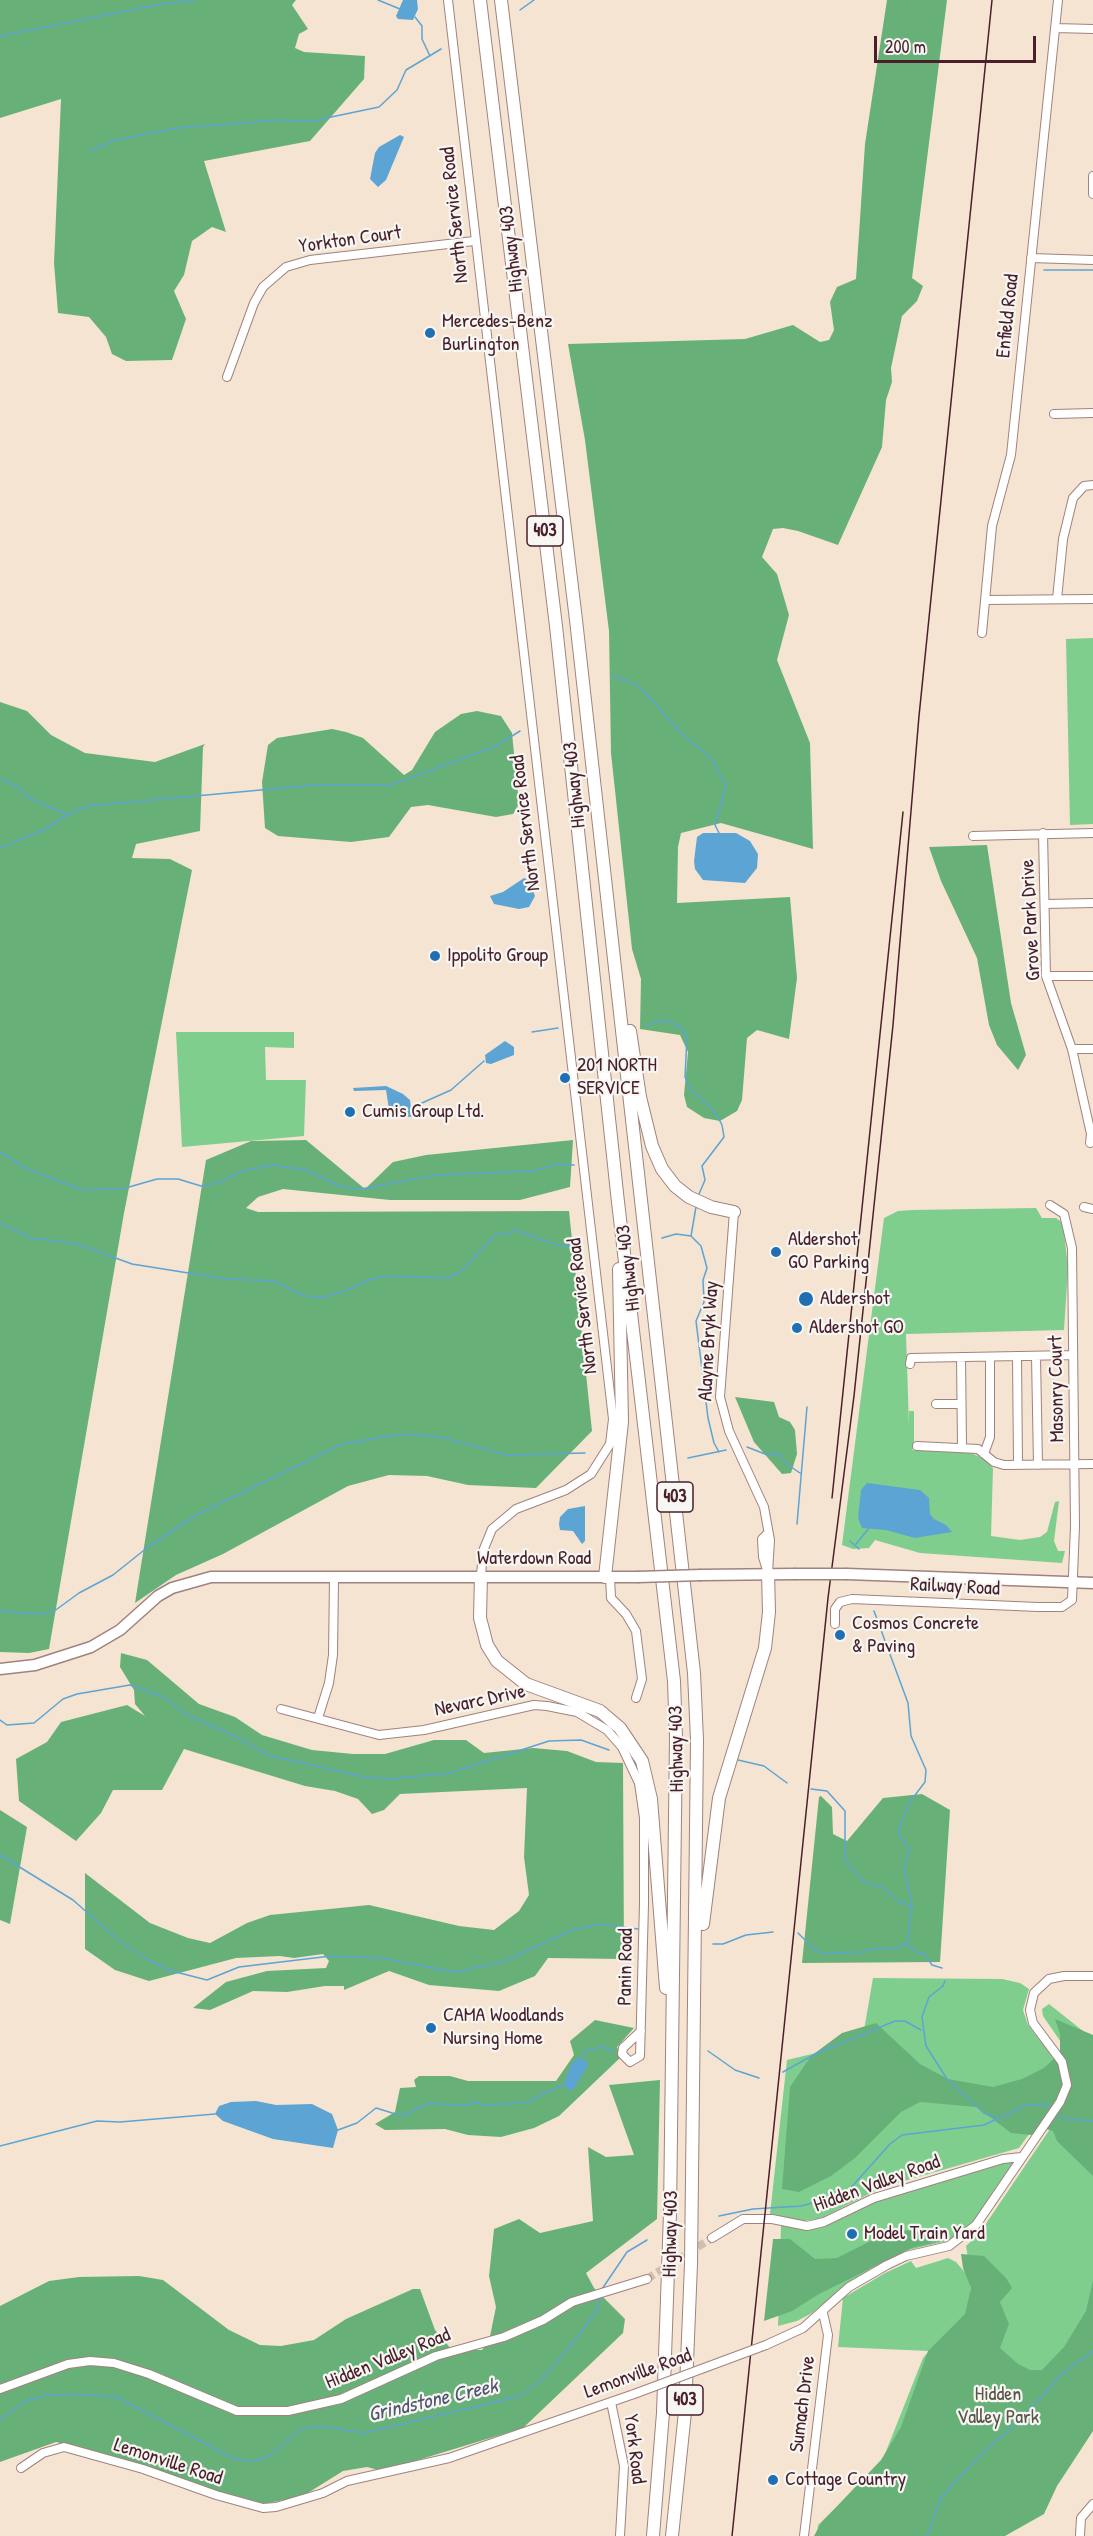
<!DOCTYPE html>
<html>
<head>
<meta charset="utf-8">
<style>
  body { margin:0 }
  #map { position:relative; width:1093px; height:2536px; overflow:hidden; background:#f5e4d1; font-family:"Patrick Hand",sans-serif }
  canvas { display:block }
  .scale { position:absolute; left:874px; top:36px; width:162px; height:27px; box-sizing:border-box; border:3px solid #4a1f2b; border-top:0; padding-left:8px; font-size:18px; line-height:21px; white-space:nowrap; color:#4a1f2b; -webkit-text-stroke:4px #f6f6f2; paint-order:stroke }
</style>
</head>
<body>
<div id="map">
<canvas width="1093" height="2536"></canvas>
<div class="scale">200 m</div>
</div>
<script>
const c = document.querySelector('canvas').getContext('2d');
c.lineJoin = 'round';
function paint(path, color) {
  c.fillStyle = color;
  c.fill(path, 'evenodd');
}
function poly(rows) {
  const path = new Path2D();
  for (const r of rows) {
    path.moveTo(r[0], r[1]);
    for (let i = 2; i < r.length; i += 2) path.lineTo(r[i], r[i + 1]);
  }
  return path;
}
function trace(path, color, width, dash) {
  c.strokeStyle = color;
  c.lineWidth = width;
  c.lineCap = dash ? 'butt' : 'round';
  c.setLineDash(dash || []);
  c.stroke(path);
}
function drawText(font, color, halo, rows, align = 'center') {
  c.font = font + ' "Patrick Hand",sans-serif';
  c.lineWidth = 4.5;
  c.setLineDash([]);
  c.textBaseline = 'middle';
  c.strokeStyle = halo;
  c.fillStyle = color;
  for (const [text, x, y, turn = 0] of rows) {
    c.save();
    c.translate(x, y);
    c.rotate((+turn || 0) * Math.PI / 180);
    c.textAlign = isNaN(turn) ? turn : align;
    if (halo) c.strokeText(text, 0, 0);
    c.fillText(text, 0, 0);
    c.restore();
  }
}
const green = poly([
  [1093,638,1093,824,1070,825,1066,639],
  [176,1032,294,1032,294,1048,265,1047,266,1080,306,1080,304,1136,182,1147],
  [1036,1208,1042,1218,1056,1218,1063,1223,1068,1268,1064,1330,906,1334,909,1426,909,1411,914,1411,914,1449,911,1450,971,1453,983,1458,993,1468,991,1536,1020,1540,1040,1537,1047,1532,1055,1502,1059,1501,1054,1541,1058,1551,1065,1551,1062,1563,920,1553,875,1540,869,1548,853,1549,842,1545,884,1218,898,1211,913,1210],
  [873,1978,1002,1979,1020,1983,1029,1989,1023,2010,1028,2025,1058,2064,1061,2090,1019,2148,883,2187,819,2219,802,2221,770,2214,787,2060,862,2042],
  [1049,2004,1093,2039,1093,2418,817,2536,818,2525,881,2464,923,2358,929,2351,838,2347,843,2298,885,2273,911,2261,916,2268,948,2258,956,2262,968,2276,971,2288,969,2302,975,2301,966,2246,979,2234,1079,2086,1078,2067,1043,2016,1042,2009],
  [1015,2160,973,2225,952,2240,908,2250,871,2268,812,2313,797,2321,778,2326,781,2225,826,2225,875,2202]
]);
const forest = poly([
  [0,0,296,0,292,5,308,29,299,34,295,48,304,52,365,56,364,79,310,141,204,161,226,232,212,227,192,241,184,275,174,291,186,319,172,360,126,361,112,354,106,337,89,317,58,313,54,263,61,99,0,118],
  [887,0,947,0,912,278,923,286,917,301,902,316,891,368,892,382,886,400,882,447,838,545,798,531,783,528,773,529,762,557,777,574,789,615,777,660,810,743,813,849,721,823,681,833,678,847,677,903,790,897,797,978,789,1039,757,1030,747,1038,742,1100,737,1111,720,1121,704,1118,687,1107,684,1095,688,1052,680,1035,640,1029,641,979,632,949,611,753,609,631,585,440,568,344,745,339,793,325,820,342,829,340,834,330,830,302,837,287,856,279,865,144],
  [0,702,27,711,51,735,85,753,155,762,205,744,203,747,200,831,136,844,132,858,170,859,192,870,124,1213,49,1649,29,1653,0,1652],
  [477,711,501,716,512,733,519,804,513,814,496,817,428,805,411,807,389,837,351,842,278,836,265,828,262,782,268,745,277,738,332,729,346,732,363,738,404,775,412,770,435,732,461,714],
  [987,845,1011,1003,1026,1055,1018,1070,997,1045,989,1025,977,958,941,881,929,847],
  [306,1140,365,1189,393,1162,426,1155,573,1140,570,1187,520,1200,390,1200,283,1189,258,1197,246,1208,258,1212,569,1211,592,1431,536,1488,468,1485,427,1476,389,1475,348,1486,223,1554,176,1575,135,1603,206,1160,251,1141],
  [735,1397,774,1402,779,1417,790,1422,795,1430,797,1454,791,1473,782,1474,754,1442],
  [121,1653,147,1660,199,1704,235,1717,262,1735,312,1750,353,1754,385,1754,434,1740,466,1740,484,1753,533,1748,567,1751,596,1762,623,1763,624,1959,548,1958,535,1976,499,1991,429,1985,389,1971,344,1990,344,1986,325,1986,287,1992,253,1991,210,2010,193,2008,226,1982,267,1971,326,1968,329,1961,323,1954,294,1958,280,1956,236,1958,149,1981,115,1970,85,1949,85,1873,150,1923,188,1938,210,1943,247,1923,270,1915,369,1905,459,1926,494,1930,519,1911,529,1895,524,1857,527,1788,400,1794,384,1810,372,1814,358,1799,335,1791,305,1786,184,1749,162,1790,113,1790,101,1813,76,1841,19,1801,16,1759,47,1742,61,1722,127,1705,145,1716,135,1704,134,1690,120,1667],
  [922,1794,950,1810,940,1962,802,1963,819,1797,821,1796,832,1807,833,1834,847,1841,883,1798],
  [0,1810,27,1827,10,1924,0,1920],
  [1055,2019,1093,2035,1093,2176,1057,2141,1053,2131,1046,2129,1031,2135,1011,2133,977,2107,920,2102,901,2112,855,2158,831,2176,799,2192,782,2189,790,2087,811,2056,842,2033,876,2023,920,2064,948,2079,993,2087,1022,2079,1044,2068,1060,2053,1060,2034],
  [595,2020,634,2028,617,2047,621,2057,559,2116,534,2128,501,2137,468,2135,445,2129,385,2130,375,2124,395,2112,400,2088,416,2087,414,2080,419,2076,450,2076,468,2081,556,2081,574,2055,570,2041],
  [660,2080,657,2219,586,2273,594,2288,625,2319,623,2333,523,2428,382,2471,367,2467,343,2471,303,2496,259,2505,101,2453,56,2442,0,2462,0,2306,49,2281,79,2277,139,2276,163,2280,229,2330,260,2345,281,2346,314,2340,346,2319,413,2289,420,2289,435,2330,452,2350,482,2350,489,2341,496,2307,489,2276,494,2229,519,2219,540,2233,593,2221,588,2147,606,2157,634,2155,609,2085],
  [894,2229,927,2233,945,2240,912,2248,819,2294,792,2311,764,2321,773,2239,790,2239,815,2259,837,2258],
  [961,2254,984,2256,1006,2278,1012,2288,1000,2302,1009,2324,1000,2348,1018,2364,1030,2370,1042,2370,1064,2347,1086,2311,1093,2280,1093,2431,1057,2486,1044,2514,1005,2536,814,2536,821,2523,881,2460,901,2427,928,2351,965,2314,971,2288,963,2268]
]);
const water = poly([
  [403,0,417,0,418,9,413,20,398,19,396,16],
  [400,135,404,137,386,180,378,187,370,179,375,153,379,147],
  [703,833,736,833,750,841,758,854,757,868,745,883,703,880,695,869,694,861,697,837],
  [524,878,529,880,535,896,529,907,519,909,494,904,490,896,503,892],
  [505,1041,514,1047,514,1055,491,1064,486,1063,485,1055],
  [386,1086,403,1094,410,1100,412,1117,397,1116,389,1109,386,1090,354,1091,353,1088],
  [867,1483,920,1490,929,1498,930,1514,934,1519,946,1525,952,1532,915,1538,886,1530,862,1528,858,1518,861,1490],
  [585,1506,585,1541,582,1544,573,1531,560,1530,559,1524,560,1517,568,1509],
  [578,2058,587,2061,587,2067,573,2090,568,2090,564,2084,572,2063],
  [256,2101,276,2105,312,2104,332,2114,338,2130,333,2148,273,2139,223,2121,215,2114,219,2106,231,2102]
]);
const stream = poly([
  [378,0,400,9],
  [520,10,534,0],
  [415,17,422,26,422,39,430,56],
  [0,36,162,4,195,0],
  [89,151,116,140,177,128,282,120,312,121,379,107,397,90,406,70,441,49],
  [1044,270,1093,270],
  [613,676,633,683,645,692,680,732,712,759,726,786,715,825,719,833],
  [0,779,18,787,29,798,66,814],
  [0,848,43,830,67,815,87,806,315,785,391,785,496,746,520,731],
  [647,1025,667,1020,682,1029,687,1037,685,1077,690,1089,715,1112,722,1125,724,1137,702,1166,705,1180,699,1194],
  [532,1032,558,1028],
  [413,1107,451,1090,484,1061],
  [0,1152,27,1169,83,1190,122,1189,157,1179,178,1179,201,1186,218,1183,243,1171,272,1165,306,1170,341,1187,361,1189,436,1175,534,1171,559,1164,574,1165],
  [0,1223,31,1238,77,1244,132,1264,226,1279,274,1281,304,1296,324,1297,348,1290,371,1279,389,1276,447,1278,460,1272,495,1235,517,1231,554,1244,582,1248],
  [691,1236,696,1207],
  [662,1238,676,1234,691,1236,701,1246,707,1268,703,1280,704,1302,696,1321,708,1418,714,1443,719,1452],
  [747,1447,765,1454,781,1455,785,1463,800,1473],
  [688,1458,726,1450],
  [797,1524,807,1407],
  [850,1541,859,1549],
  [856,1544,869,1528],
  [0,1611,36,1614,53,1612,79,1593,113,1575,148,1547,198,1514,342,1444,402,1434,441,1437,506,1455,585,1453],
  [874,1611,908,1703,911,1736,926,1770,925,1782,909,1803,899,1828,899,1835,909,1848,904,1869,912,1906,907,1943],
  [0,1720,7,1725,34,1723,63,1699,77,1694,130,1685,164,1697,187,1715,233,1735,267,1755,364,1777,389,1779,450,1773,549,1741,581,1740,609,1750],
  [738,1760,764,1766,787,1783],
  [811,1789,827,1791,845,1811,845,1861,864,1882,884,1888,898,1901,911,1906],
  [0,1855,73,1900,116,1938,145,1958,168,1970,207,1980,239,1967,331,1956,381,1958,454,1972,502,1962,572,1930,600,1924,638,1929],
  [798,1933,816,1951,824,1953,863,1952,870,1949,896,1948,906,1944],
  [713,1944,723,1944,746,1935,773,1932],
  [907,1944,917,1953,924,1953,932,1965,942,1968],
  [945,1981,943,1986,929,1997,922,2017,926,2046,947,2079,984,2113,996,2118],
  [708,2051,735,2070,759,2078],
  [581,2058,587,2050,603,2047,614,2052],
  [783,2072,817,2053,895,2021,905,2021,921,2030],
  [1056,2113,1062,2118,1093,2121],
  [338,2130,357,2123,376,2108,402,2116,429,2103,464,2106,473,2102,487,2105,527,2102,564,2084],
  [0,2146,97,2121,120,2122,215,2114],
  [719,2216,753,2209,801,2206,835,2197,848,2191,890,2144,902,2135,984,2125,1027,2105,1045,2105,1050,2108],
  [602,2289,627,2252,647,2240],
  [0,2420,25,2401,47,2395,81,2394,117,2397,234,2459,255,2461,271,2455,301,2429,321,2426,364,2433,520,2396,539,2382,569,2348,597,2310,599,2299],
  [927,2536,941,2498,953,2484,987,2449,1019,2421,1063,2373,1093,2351]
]);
const minorTunnel = poly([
  [647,2279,712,2238]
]);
const minor = poly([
  [448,0,613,1419,610,1444,591,1474,566,1490,516,1509,492,1529,483,1551,481,1576],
  [1055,28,1093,29],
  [1093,176,1093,194],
  [1031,258,1093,260],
  [227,377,254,303,263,287,286,267,310,260,474,241],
  [1054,414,1093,413],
  [1057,599,1063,539,1073,498,1084,486,1093,485],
  [985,600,1093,599],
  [982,633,992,526,1011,455,1058,0],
  [1043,833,1046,976,1072,1049,1091,1134,1090,1143],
  [973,836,1093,833],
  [1045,904,1093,903],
  [1046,976,1093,976],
  [1072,1049,1093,1049],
  [1084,1207,1093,1209],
  [734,1212,720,1397,729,1431,764,1507,770,1540,768,1573],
  [1017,1356,1018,1465],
  [1036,1356,1038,1465],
  [961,1357,962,1446],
  [910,1364,911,1358,1073,1355],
  [936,1404,961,1404],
  [917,1446,978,1449,994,1462,1004,1465,1093,1464],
  [984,1454,990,1437,990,1357],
  [767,1570,763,1557,762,1539,767,1534],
  [610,1577,611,1598,626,1614,636,1631,642,1679,636,1698],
  [835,1624,835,1609,840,1602,852,1599,1038,1607,1062,1607,1072,1600,1075,1526,1072,1248,1064,1214,1050,1205],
  [281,1709,379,1735,424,1730,534,1705,547,1706,577,1712,607,1730,622,1747,639,1783,644,1818,644,1904,640,2056,630,2062,622,2054,623,2048,641,2031],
  [318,1718,329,1683,333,1655,334,1577],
  [712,2238,743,2219,772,2219,807,2226,824,2222,874,2198,1003,2159,1021,2157],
  [766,2345,803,2328,849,2287,887,2265,906,2256,949,2246,976,2225,1060,2102,1067,2085,1062,2062,1033,2023,1030,2010,1034,1993,1049,1979,1064,1976,1093,1976],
  [0,2389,68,2364,90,2361,114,2363,149,2374,237,2411,288,2411,341,2399,436,2356,504,2337,543,2320,572,2302,647,2279],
  [611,2402,624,2466,620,2536],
  [21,2468,43,2453,64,2447,143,2469,216,2495,263,2508,276,2507,323,2493,347,2481,449,2458,634,2394],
  [804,2536,828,2335,823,2313],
  [1080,2536,1081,2518,1093,2504]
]);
const major = poly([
  [847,1574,1093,1583],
  [701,1575,794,1574],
  [0,1669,35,1665,91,1647,120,1630,158,1596,172,1588,211,1577,638,1577]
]);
const highway = poly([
  [480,0,556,626,618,1202,674,1681,676,1738,670,2213,663,2413,653,2536],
  [501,0,576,620,694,1673,697,1740,691,2264,685,2412,672,2536],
  [630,1031,640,1097,652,1146,662,1169,675,1186,689,1197,711,1207,734,1212],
  [481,1576,480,1618,487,1645,497,1661,526,1684,600,1711,620,1728,642,1761,651,1799,666,1988],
  [605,1577,622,1422,619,1269],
  [703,1924,719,1798,765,1648,769,1612,768,1573]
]);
const rail = poly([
  [832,1498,903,812],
  [732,2536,828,1598,854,1396,893,1025,919,716,992,0]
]);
const minorBridge = poly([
  [634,2394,766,2345]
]);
const majorBridge = poly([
  [794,1574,847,1574],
  [638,1577,701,1575]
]);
const markers = [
  [430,333,6,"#1f6fb2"],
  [435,956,6,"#1f6fb2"],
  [565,1078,6,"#1f6fb2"],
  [350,1112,6,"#1f6fb2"],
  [776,1252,6,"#1f6fb2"],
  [806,1299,8,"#1f6fb2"],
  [797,1328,6,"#1f6fb2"],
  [840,1635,6,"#1f6fb2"],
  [431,2028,6,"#1f6fb2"],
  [852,2234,6,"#1f6fb2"],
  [773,2480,6,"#1f6fb2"]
];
const shields = [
  [545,531,36],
  [675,1497,36],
  [685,2400,36]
];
const shieldNames = [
  ["403",545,531],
  ["403",675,1497],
  ["403",685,2400]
];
const streetNames = [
  ["North Service Road",455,215,-96],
  ["Yorkton Court",350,240,-8],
  ["Highway 403",512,249,-97],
  ["Enfield Road",1008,316,-84],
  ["Highway 403",575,785,-96],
  ["North Service Road",526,823,-97],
  ["Grove Park Drive",1031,920,-93],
  ["Highway 403",629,1268,-97],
  ["North Service Road",583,1306,-97],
  ["Alayne Bryk Way",709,1341,-87],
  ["Masonry Court",1057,1389,-91],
  ["Waterdown Road",534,1559],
  ["Railway Road",955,1587,3],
  ["Nevarc Drive",480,1701,-12],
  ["Highway 403",677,1749,-91],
  ["Panin Road",626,1967,-89],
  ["Hidden Valley Road",877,2184,-20],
  ["Highway 403",671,2234,-89],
  ["Hidden Valley Road",388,2359,-22],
  ["Lemonville Road",638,2374,-20],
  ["Sumach Drive",803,2404,-83],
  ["York Road",634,2449,83],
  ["Lemonville Road",168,2462,18]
];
const poiNames = [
  ["Mercedes-Benz",442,322],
  ["Burlington",442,345],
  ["Ippolito Group",447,956],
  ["201 NORTH",577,1066],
  ["SERVICE",577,1089],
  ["Cumis Group Ltd.",362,1112],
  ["Aldershot",788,1240],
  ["GO Parking",788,1263],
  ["Aldershot",820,1299],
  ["Aldershot GO",809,1328],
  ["Cosmos Concrete",852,1624],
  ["& Paving",852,1647],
  ["CAMA Woodlands",443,2016],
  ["Nursing Home",443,2039],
  ["Model Train Yard",864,2234],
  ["Cottage Country",785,2480]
];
const parkNames = [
  ["Hidden",998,2395],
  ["Valley Park",998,2418]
];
const waterNames = [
  ["Grindstone Creek",433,2401,-13]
];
paint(green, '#7fce8e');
paint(forest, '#67b179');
paint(water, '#5ca4d3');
trace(stream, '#5ca4d3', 1.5);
trace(minorTunnel, '#d3bdb0', 8, [8, 4]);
trace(minor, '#a0827e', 10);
trace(major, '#a0827e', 13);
trace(highway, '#a0827e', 14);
trace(minor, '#fff', 8);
trace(major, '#fff', 10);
trace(highway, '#fff', 12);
trace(rail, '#4a1f2b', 1.5);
trace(minorBridge, '#a0827e', 10, []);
trace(majorBridge, '#a0827e', 13, []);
trace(minorBridge, '#fff', 8);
trace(majorBridge, '#fff', 10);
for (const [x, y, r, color] of markers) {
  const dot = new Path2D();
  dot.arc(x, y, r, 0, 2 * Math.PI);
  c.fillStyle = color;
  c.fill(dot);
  trace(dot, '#f6f6f2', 2);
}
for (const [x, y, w] of shields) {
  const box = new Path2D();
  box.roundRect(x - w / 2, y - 15, w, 30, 4.5);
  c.fillStyle = '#f6f6f2';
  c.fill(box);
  trace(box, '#4a1f2b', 1.5);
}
drawText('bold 18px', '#4a1f2b', null, shieldNames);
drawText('20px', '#4a1f2b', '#f6f6f2', streetNames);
drawText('20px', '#4a1f2b', '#f6f6f2', poiNames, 'left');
drawText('20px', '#5a5449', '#f6f6f2', parkNames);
drawText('italic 21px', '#51546e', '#f6f6f2', waterNames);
</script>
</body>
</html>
